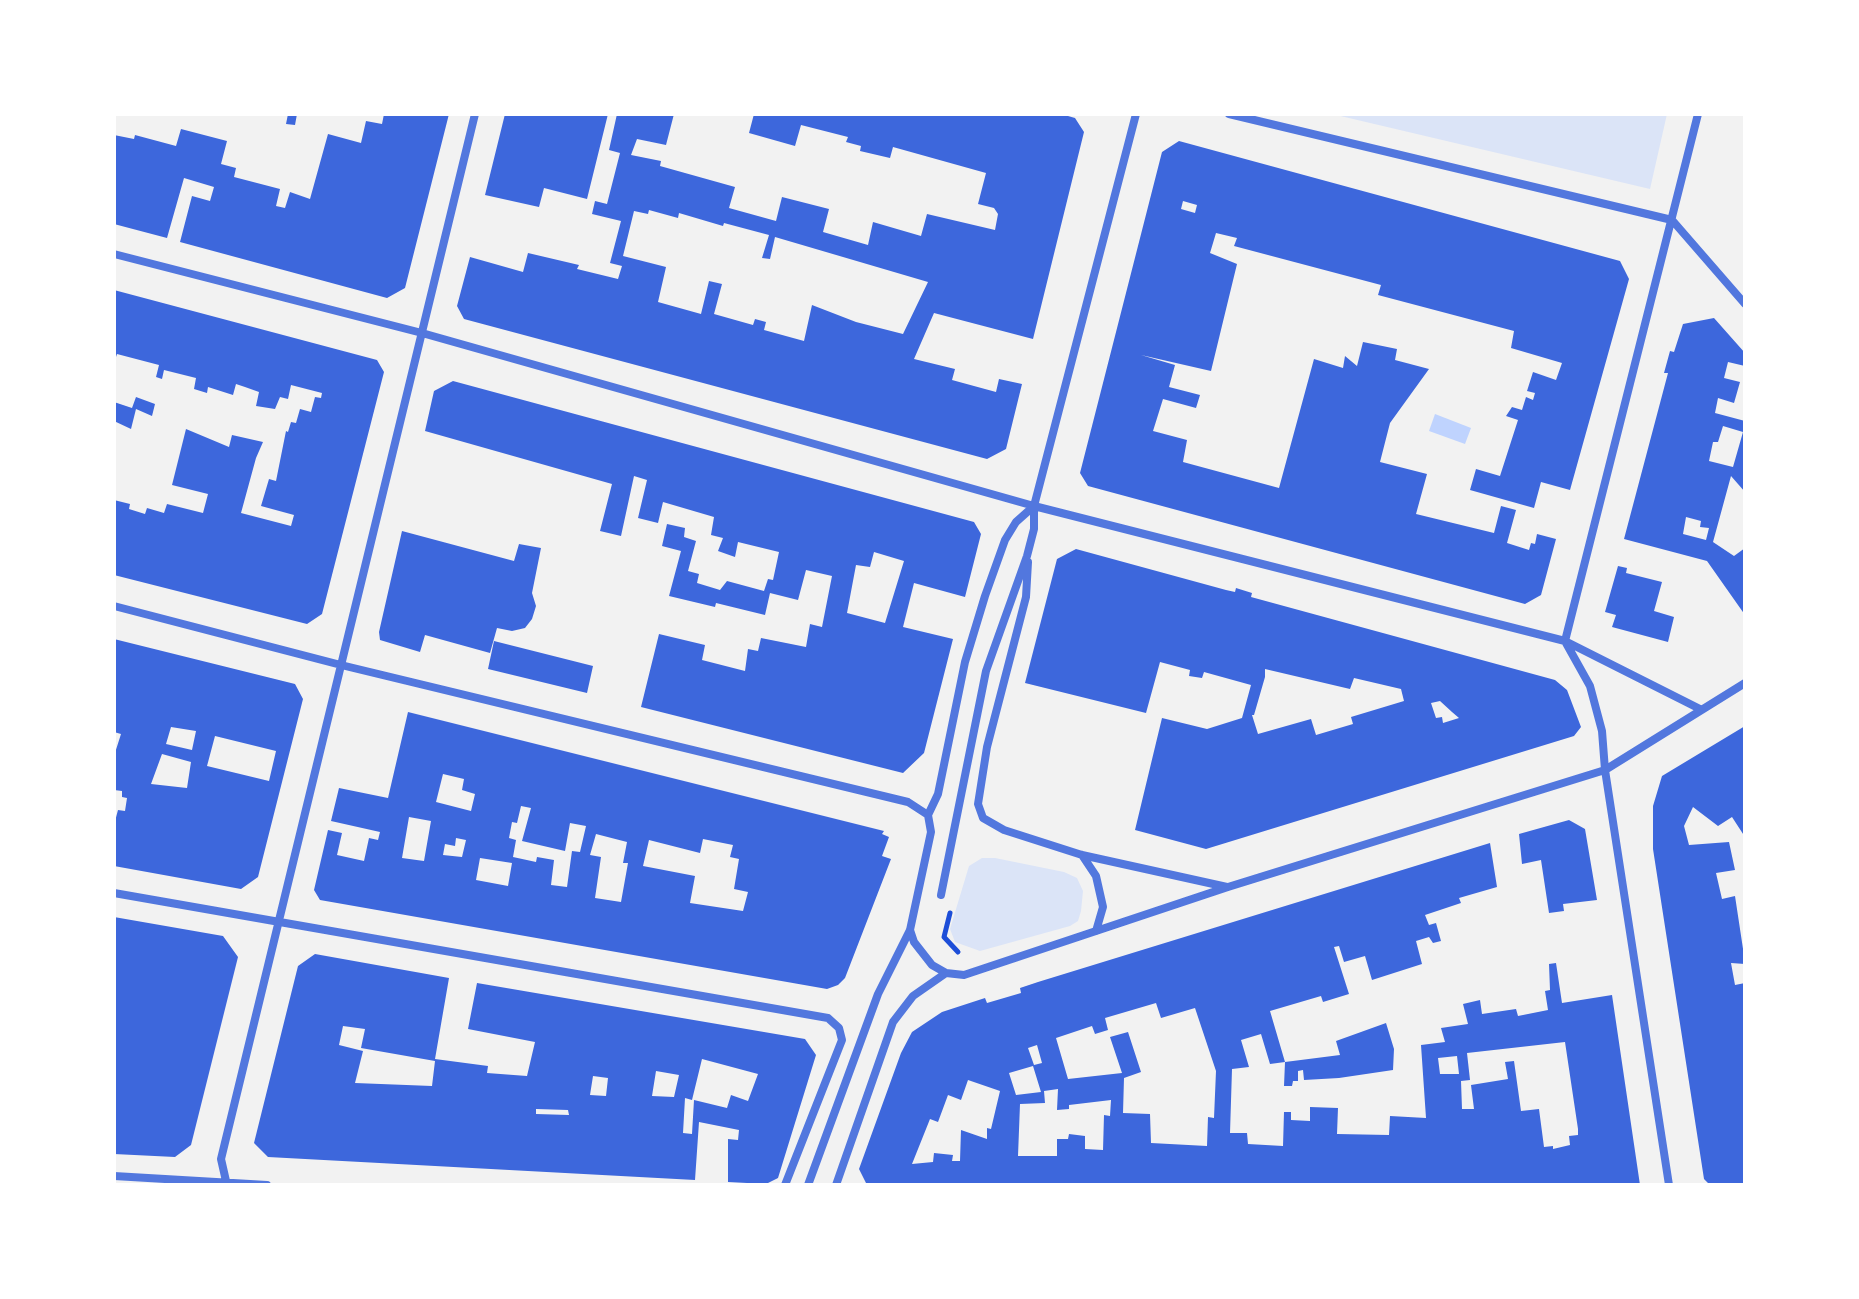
<!DOCTYPE html>
<html>
<head>
<meta charset="utf-8">
<style>
  body { margin:0 }
  #map { position:relative; width:1859px; height:1299px; overflow:hidden; background:#f2f2f2; font-family:"Exo 2",sans-serif }
  canvas { display:block }
  .frame { position:absolute; inset:0; border:116px solid #fff; pointer-events:none }
</style>
</head>
<body>
<div id="map">
<canvas width="1859" height="1299"></canvas>
<div class="frame"></div>
</div>
<script>
const c = document.querySelector('canvas').getContext('2d');
c.lineJoin = 'round';
function paint(path, color) {
  c.fillStyle = color;
  c.fill(path, 'evenodd');
}
function poly(rows) {
  const path = new Path2D();
  for (const r of rows) {
    path.moveTo(r[0], r[1]);
    for (let i = 2; i < r.length; i += 2) path.lineTo(r[i], r[i + 1]);
  }
  return path;
}
function trace(path, color, width, dash) {
  c.strokeStyle = color;
  c.lineWidth = width;
  c.lineCap = dash ? 'butt' : 'round';
  c.setLineDash(dash || []);
  c.stroke(path);
}
const green = poly([
  [1332,114,1667,114,1650,189],
  [982,858,995,858,1064,872,1077,878,1083,891,1081,911,1078,921,1070,926,980,951,955,942,950,929,969,866]
]);
const water = poly([
  [1435,414,1471,428,1465,444,1429,431]
]);
const building = poly([
  [288,114,297,114,295,125,286,124],
  [384,114,449,114,405,288,387,298,180,242,192,196,210,201,214,187,184,178,167,238,114,224,114,135,134,139,135,135,176,146,181,129,227,141,221,164,236,168,234,177,280,189,276,206,285,208,290,192,310,199,328,134,361,143,366,121,382,124],
  [505,114,608,114,587,199,544,188,539,207,485,195],
  [617,114,674,114,666,145,637,139,631,155,661,161,660,166,735,187,729,208,776,221,782,197,829,209,823,232,868,245,873,222,921,236,927,214,995,230,998,214,994,208,978,204,986,173,893,147,890,158,860,151,861,146,846,142,848,137,801,125,795,146,749,133,754,114,1061,114,1075,118,1084,132,1033,339,934,313,914,359,955,369,952,380,996,392,999,379,1022,384,1006,449,987,459,464,319,457,306,470,257,523,272,528,253,579,265,577,269,618,279,622,266,610,263,621,221,592,214,595,201,607,204,620,153,609,150],
  [649,210,678,218,679,213,723,226,724,223,769,235,762,258,770,259,775,237,928,282,903,334,856,322,812,305,804,341,764,330,766,322,755,319,753,325,714,314,722,284,709,281,701,314,658,302,666,267,623,256,634,211,648,214],
  [1179,141,1620,261,1629,279,1570,490,1541,482,1534,508,1470,490,1476,469,1500,476,1518,420,1506,416,1512,407,1522,410,1526,397,1533,400,1535,393,1527,391,1533,372,1556,380,1562,363,1511,348,1514,331,1378,295,1381,285,1234,246,1237,238,1216,233,1210,253,1237,264,1211,371,1141,355,1175,365,1169,387,1200,395,1196,408,1163,399,1153,431,1187,440,1183,462,1279,488,1314,359,1343,368,1345,356,1357,366,1363,342,1397,349,1395,360,1429,369,1390,423,1380,462,1427,474,1416,514,1494,533,1501,506,1516,510,1507,543,1529,550,1531,543,1535,544,1537,534,1556,539,1541,595,1525,604,1088,486,1080,473,1162,152],
  [1183,201,1197,205,1195,213,1181,209],
  [114,290,377,360,384,372,322,614,307,624,114,575,114,500,130,504,129,509,145,514,147,508,164,513,167,504,203,513,208,494,172,485,186,429,229,447,232,435,263,442,256,458,241,513,291,526,294,515,261,506,269,479,276,481,286,431,288,432,291,422,296,423,300,409,311,412,315,397,321,398,322,393,291,385,288,399,280,397,275,409,256,406,259,392,245,387,236,384,233,395,208,387,207,393,194,389,196,378,164,370,162,379,156,377,159,365,117,354,114,363],
  [1714,318,1745,353,1745,366,1728,362,1724,378,1740,382,1734,403,1718,398,1715,413,1745,421,1745,492,1731,476,1713,542,1734,556,1745,548,1745,615,1707,561,1624,539,1668,373,1664,373,1670,351,1674,352,1683,324],
  [1723,426,1743,432,1733,467,1709,461,1713,442,1718,442],
  [1686,517,1701,521,1700,527,1709,528,1706,540,1683,534],
  [453,381,974,522,981,534,965,597,914,583,903,627,953,639,924,753,903,773,641,707,659,634,705,645,702,660,745,671,748,649,758,651,761,638,806,647,810,624,822,627,832,576,806,570,798,600,770,593,765,615,716,603,715,607,669,596,681,551,662,546,667,524,685,528,684,537,696,541,688,571,699,574,697,583,720,590,727,581,764,591,768,579,773,580,779,552,738,542,735,557,718,551,723,538,711,535,714,517,663,502,658,523,638,518,647,480,634,476,621,536,600,531,612,484,425,431,434,391],
  [874,552,904,561,885,623,847,613,856,565,870,567],
  [136,397,155,404,152,416,136,409,131,429,114,421,114,402,132,408],
  [402,531,514,561,519,544,541,548,532,593,536,606,532,619,525,628,512,631,497,628,490,653,425,635,420,652,380,640,379,632],
  [1076,549,1226,590,1235,592,1236,588,1252,593,1251,597,1555,680,1567,690,1581,727,1574,736,1206,849,1135,830,1162,718,1207,729,1242,718,1251,685,1204,672,1202,678,1189,676,1190,670,1160,662,1146,713,1025,683,1057,559],
  [1265,669,1350,689,1354,678,1401,689,1404,701,1351,717,1353,724,1316,735,1311,719,1258,734,1252,715,1254,715,1265,677],
  [1440,701,1452,712,1459,718,1443,723,1442,717,1436,718,1431,703],
  [1618,566,1627,568,1626,573,1662,582,1654,611,1674,617,1668,642,1612,627,1616,615,1605,612],
  [114,639,295,684,303,699,258,877,241,889,114,866,114,825,118,810,125,811,127,798,122,797,122,791,114,790,114,756,121,734,114,732],
  [171,727,196,731,192,750,166,744],
  [215,736,276,751,269,781,207,766],
  [162,754,191,762,187,788,151,784],
  [494,641,593,666,587,693,488,669],
  [408,712,884,831,882,834,889,837,882,856,891,859,845,978,838,985,827,989,320,900,314,890,328,830,342,833,337,855,364,861,369,838,378,840,380,832,331,821,339,788,388,798],
  [443,774,464,779,462,790,475,794,471,811,436,802],
  [521,806,531,808,522,841,565,851,570,823,586,826,580,852,572,851,567,887,551,885,554,860,537,857,536,862,513,857,516,840,509,838,512,822,517,823],
  [409,817,431,821,424,861,402,858],
  [596,834,627,842,623,863,628,863,621,902,595,898,601,857,590,855],
  [456,838,466,840,462,857,443,855,445,844,455,846],
  [703,839,733,845,730,857,739,859,734,889,748,892,743,911,690,903,695,876,643,866,649,840,700,853],
  [480,858,512,863,508,886,476,880],
  [1745,726,1745,837,1732,817,1718,826,1693,807,1684,826,1689,845,1729,842,1735,870,1716,873,1722,899,1735,896,1745,962,1745,964,1731,963,1735,985,1745,983,1745,1185,1710,1185,1704,1179,1653,849,1653,806,1662,776],
  [1569,820,1585,829,1597,900,1563,904,1564,911,1549,913,1541,860,1522,864,1519,834],
  [1490,843,1497,887,1459,898,1461,903,1425,915,1429,925,1436,923,1441,941,1433,943,1429,937,1416,941,1422,964,1372,980,1365,956,1344,962,1339,946,1334,947,1349,994,1323,1002,1321,996,1270,1011,1285,1062,1270,1064,1261,1034,1241,1040,1249,1067,1232,1069,1230,1133,1247,1133,1248,1144,1283,1146,1284,1112,1291,1112,1291,1120,1310,1121,1310,1107,1338,1108,1337,1134,1389,1135,1390,1116,1426,1118,1421,1045,1445,1042,1441,1028,1468,1024,1463,1004,1480,1000,1482,1014,1516,1009,1518,1016,1548,1010,1545,991,1550,990,1549,964,1556,963,1562,1003,1612,995,1640,1185,867,1185,859,1169,901,1053,912,1032,942,1012,985,998,987,1003,1021,993,1020,988,1038,982],
  [1156,1003,1161,1018,1195,1008,1216,1071,1214,1118,1208,1117,1207,1146,1151,1143,1150,1114,1123,1113,1124,1078,1141,1072,1128,1032,1110,1037,1122,1073,1068,1079,1056,1038,1092,1026,1095,1034,1108,1030,1105,1018],
  [1565,1042,1578,1129,1578,1135,1569,1136,1570,1145,1553,1149,1553,1146,1544,1147,1539,1109,1521,1111,1514,1061,1505,1062,1508,1079,1471,1085,1474,1109,1462,1109,1461,1081,1470,1080,1467,1053],
  [1037,1045,1042,1063,1034,1065,1028,1048],
  [1457,1056,1459,1074,1440,1074,1438,1058],
  [1033,1066,1041,1092,1016,1095,1009,1073],
  [968,1080,1000,1091,991,1129,987,1128,987,1139,961,1130,960,1161,952,1161,953,1155,934,1153,933,1162,912,1164,930,1119,938,1122,948,1095,961,1100],
  [1058,1089,1057,1110,1069,1109,1069,1105,1111,1100,1110,1116,1104,1115,1103,1150,1085,1149,1085,1136,1069,1134,1068,1139,1057,1139,1057,1156,1018,1156,1020,1104,1045,1103,1044,1091],
  [114,917,223,936,238,957,191,1145,175,1157,114,1154],
  [315,954,449,978,435,1059,488,1066,487,1073,527,1076,535,1042,468,1029,477,983,805,1039,816,1055,778,1178,766,1184,728,1182,728,1139,738,1140,739,1130,699,1122,695,1180,268,1157,254,1143,298,966],
  [343,1026,365,1029,361,1048,435,1061,432,1086,355,1083,363,1051,339,1045],
  [702,1059,758,1074,748,1101,731,1095,727,1108,694,1100,692,1134,683,1133,685,1098,692,1100],
  [656,1071,679,1075,674,1097,652,1096],
  [593,1076,608,1078,606,1096,590,1095],
  [536,1109,568,1110,569,1115,536,1114],
  [1386,1023,1394,1049,1393,1070,1339,1078,1304,1080,1303,1070,1298,1071,1298,1081,1293,1081,1292,1086,1284,1086,1285,1062,1340,1055,1336,1041]
]);
const path = poly([
  [950,913,944,937,958,952]
]);
const minor = poly([
  [1229,114,1672,220,1745,304],
  [114,254,422,333,1034,506,1565,641,1700,709],
  [1028,562,1026,597,987,747,978,804,983,818,1004,830,1082,855,1227,887],
  [114,606,341,665,908,802,928,815],
  [1565,641,1698,114],
  [1566,643,1590,686,1602,731,1605,770,1669,1185],
  [1082,855,1096,876,1103,907,1096,931],
  [114,893,828,1018,839,1028,842,1040,785,1185],
  [941,895,986,671,1027,556,1034,529,1034,506,1136,114],
  [910,930,914,942,932,965,946,973],
  [114,1176,267,1185],
  [226,1181,221,1159,475,114],
  [808,1185,878,994,910,930,931,832,928,815,938,794,965,662,985,596,1005,540,1016,522,1034,506],
  [836,1185,893,1022,913,996,946,973,964,975,1228,887,1605,770,1745,683]
]);
paint(green, '#dbe4f7');
paint(water, '#bfd3fe');
paint(building, '#3d67dc');
trace(path, '#1d4ed8', 5);
trace(minor, '#5277de', 8);
</script>
</body>
</html>
